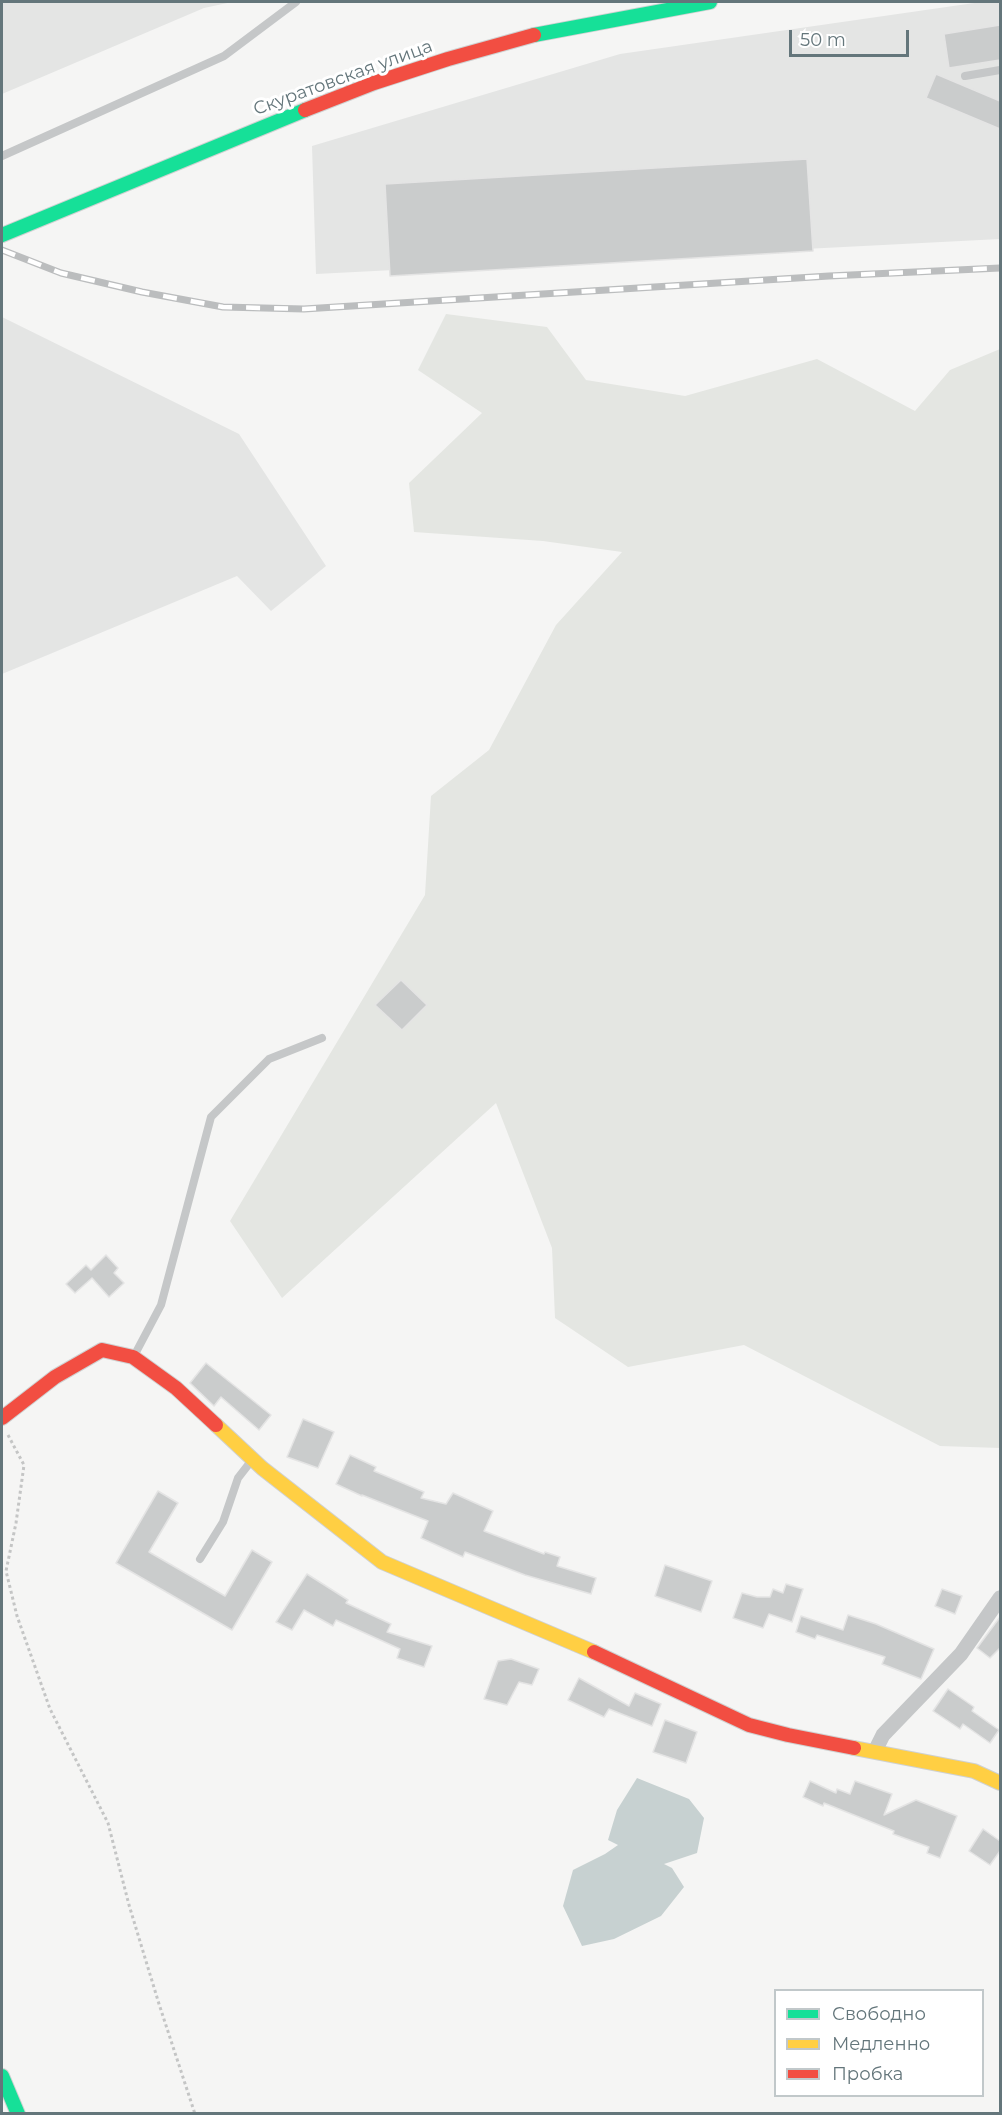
<!DOCTYPE html>
<html>
<head>
<meta charset="utf-8">
<style>
  body { margin:0 }
  #map { position:relative; width:1002px; height:2115px; overflow:hidden; background:#f5f5f4; font-family:Montserrat,sans-serif }
  canvas { display:block }
  .frame { position:absolute; inset:0; border:3px solid #64767b; pointer-events:none }
  .legend { position:absolute; left:774px; top:1989px; width:210px; height:108px; box-sizing:border-box; background:#fff; border:2px solid #c1c8ca; margin:0; padding:8px 10px; list-style:none; font-size:18px; color:#64767b }
  .legend li { display:flex; align-items:center; gap:12px; height:30px }
  .legend b { width:30px; border:2px solid #c1c8ca }
  .scale { position:absolute; left:789px; top:30px; width:120px; height:27px; box-sizing:border-box; border:3px solid #64767b; border-top:0; padding-left:8px; font-size:18px; line-height:21px; white-space:nowrap; color:#64767b; -webkit-text-stroke:4px #fff; paint-order:stroke }
</style>
</head>
<body>
<div id="map">
<canvas width="1002" height="2115"></canvas>
<div class="frame"></div>
<ul class="legend">
<li><b style="height:8px;background:#16e098"></b>Свободно</li>
<li><b style="height:8px;background:#ffcf43"></b>Медленно</li>
<li><b style="height:8px;background:#f24e42"></b>Пробка</li>
</ul>
<div class="scale">50 m</div>
</div>
<script>
const c = document.querySelector('canvas').getContext('2d');
c.lineJoin = 'round';
function paint(path, color) {
  c.fillStyle = color;
  c.fill(path, 'evenodd');
}
function poly(rows) {
  const path = new Path2D();
  for (const r of rows) {
    path.moveTo(r[0], r[1]);
    for (let i = 2; i < r.length; i += 2) path.lineTo(r[i], r[i + 1]);
  }
  return path;
}
function trace(path, color, width, dash) {
  c.strokeStyle = color;
  c.lineWidth = width;
  c.lineCap = dash ? 'butt' : 'round';
  c.setLineDash(dash || []);
  c.stroke(path);
}
function drawText(font, color, halo, rows, align = 'center') {
  c.font = font + ' Montserrat,sans-serif';
  c.lineWidth = 6;
  c.setLineDash([]);
  c.textBaseline = 'middle';
  c.strokeStyle = halo;
  c.fillStyle = color;
  for (const [text, x, y, turn = 0] of rows) {
    c.save();
    c.translate(x, y);
    c.rotate((+turn || 0) * Math.PI / 180);
    c.textAlign = isNaN(turn) ? turn : align;
    if (halo) c.strokeText(text, 0, 0);
    c.fillText(text, 0, 0);
    c.restore();
  }
}
const built = poly([
  [2,2,232,2,204,8,2,94],
  [981,2,1000,2,1000,239,316,274,312,146,620,54],
  [2,317,239,434,326,566,271,611,237,576,2,674]
]);
const green = poly([
  [446,314,547,327,586,380,685,396,817,359,915,411,950,370,1000,349,1000,1448,940,1446,744,1345,628,1367,555,1318,552,1248,496,1103,282,1298,230,1221,425,895,431,796,489,750,556,625,622,552,543,541,414,532,409,483,482,413,418,370]
]);
const water = poly([
  [637,1778,689,1799,704,1818,697,1853,664,1864,672,1868,684,1887,661,1916,614,1939,582,1946,563,1906,573,1870,605,1854,618,1845,608,1840,617,1810]
]);
const building = poly([
  [1000,25,1000,60,949,68,944,34,1000,25],
  [936,74,1000,101,1000,129,926,98,936,74],
  [807,159,813,251,390,276,385,184,807,159],
  [401,980,427,1005,402,1030,375,1005,401,980],
  [106,1255,118,1268,114,1273,124,1283,109,1297,92,1278,75,1293,66,1284,86,1265,91,1270,106,1255],
  [206,1363,271,1415,259,1430,221,1397,214,1406,190,1383,206,1363],
  [303,1419,334,1432,318,1468,287,1457,303,1419],
  [350,1455,376,1467,374,1471,424,1492,421,1498,446,1504,453,1493,493,1511,484,1531,544,1554,545,1552,560,1557,557,1566,596,1578,591,1594,525,1575,465,1552,463,1557,421,1538,428,1521,362,1495,362,1496,336,1484,350,1455],
  [158,1491,178,1503,149,1552,225,1596,252,1550,272,1562,232,1630,116,1563,158,1491],
  [665,1565,712,1581,701,1612,655,1596,665,1565],
  [307,1574,348,1600,346,1603,391,1624,387,1632,432,1646,424,1667,397,1658,400,1649,336,1620,333,1626,304,1610,292,1630,276,1622,307,1574],
  [786,1584,803,1589,792,1622,769,1614,763,1628,733,1618,742,1593,757,1597,770,1597,773,1589,783,1593,786,1584],
  [942,1589,962,1596,955,1614,935,1606,942,1589],
  [848,1615,876,1624,934,1649,921,1679,882,1664,885,1657,817,1635,815,1639,796,1632,801,1616,843,1630,848,1615],
  [1000,1617,1000,1648,990,1658,977,1648,1000,1617],
  [511,1659,539,1669,532,1685,519,1682,507,1705,484,1699,498,1661,511,1659],
  [579,1678,629,1706,635,1693,661,1704,652,1726,609,1709,604,1717,568,1700,579,1678],
  [948,1689,974,1707,972,1711,999,1730,990,1743,963,1724,960,1729,933,1711,948,1689],
  [665,1720,697,1732,686,1763,653,1752,665,1720],
  [810,1781,836,1793,837,1789,850,1794,855,1781,892,1794,884,1815,916,1800,957,1816,940,1858,927,1853,929,1847,893,1834,894,1831,824,1803,823,1806,803,1797,810,1781],
  [983,1829,1000,1841,1000,1851,990,1865,969,1851,983,1829]
]);
const path = poly([
  [8,1435,24,1465,16,1523,6,1571,17,1616,50,1709,108,1823,129,1905,159,2004,195,2114]
]);
const lane = poly([
  [965,76,1000,70],
  [2,156,224,56,296,2],
  [134,1356,161,1305,211,1117,269,1059,322,1038],
  [200,1559,223,1522,238,1478,252,1460]
]);
const street = poly([
  [875,1751,883,1735,961,1654,1000,1598]
]);
const fast = poly([
  [534,35,710,2],
  [2,235,305,110],
  [2,2076,18,2114]
]);
const slow = poly([
  [216,1425,262,1468,382,1562,594,1652],
  [854,1748,974,1771,1000,1783]
]);
const jam = poly([
  [305,110,374,83,448,59,534,35],
  [2,1418,55,1377,102,1350,133,1357,176,1388,216,1425],
  [594,1652,749,1725,788,1735,854,1748]
]);
const rail = poly([
  [2,250,61,273,142,292,223,307,304,309,829,276,1000,268]
]);
const streetNames = [
  ["Скуратовская улица",343,78,-20]
];
paint(built, '#e4e5e4');
paint(green, '#e4e6e2');
paint(water, '#c7d1d1');
paint(building, '#cacccc');
trace(building, '#e4e4e4', 1.5);
trace(fast, '#cfd1d1', 16);
trace(slow, '#cfd1d1', 16);
trace(jam, '#cfd1d1', 16);
trace(path, '#c4c5c5', 3, [3, 3]);
trace(lane, '#c5c7c8', 8);
trace(street, '#c5c7c8', 15);
trace(fast, '#16e098', 14);
trace(slow, '#ffcf43', 14);
trace(jam, '#f24e42', 14);
trace(rail, '#bbbdbe', 7);
trace(rail, '#fff', 4.5, [14]);
drawText('18px', '#64767b', '#fff', streetNames);
</script>
</body>
</html>
